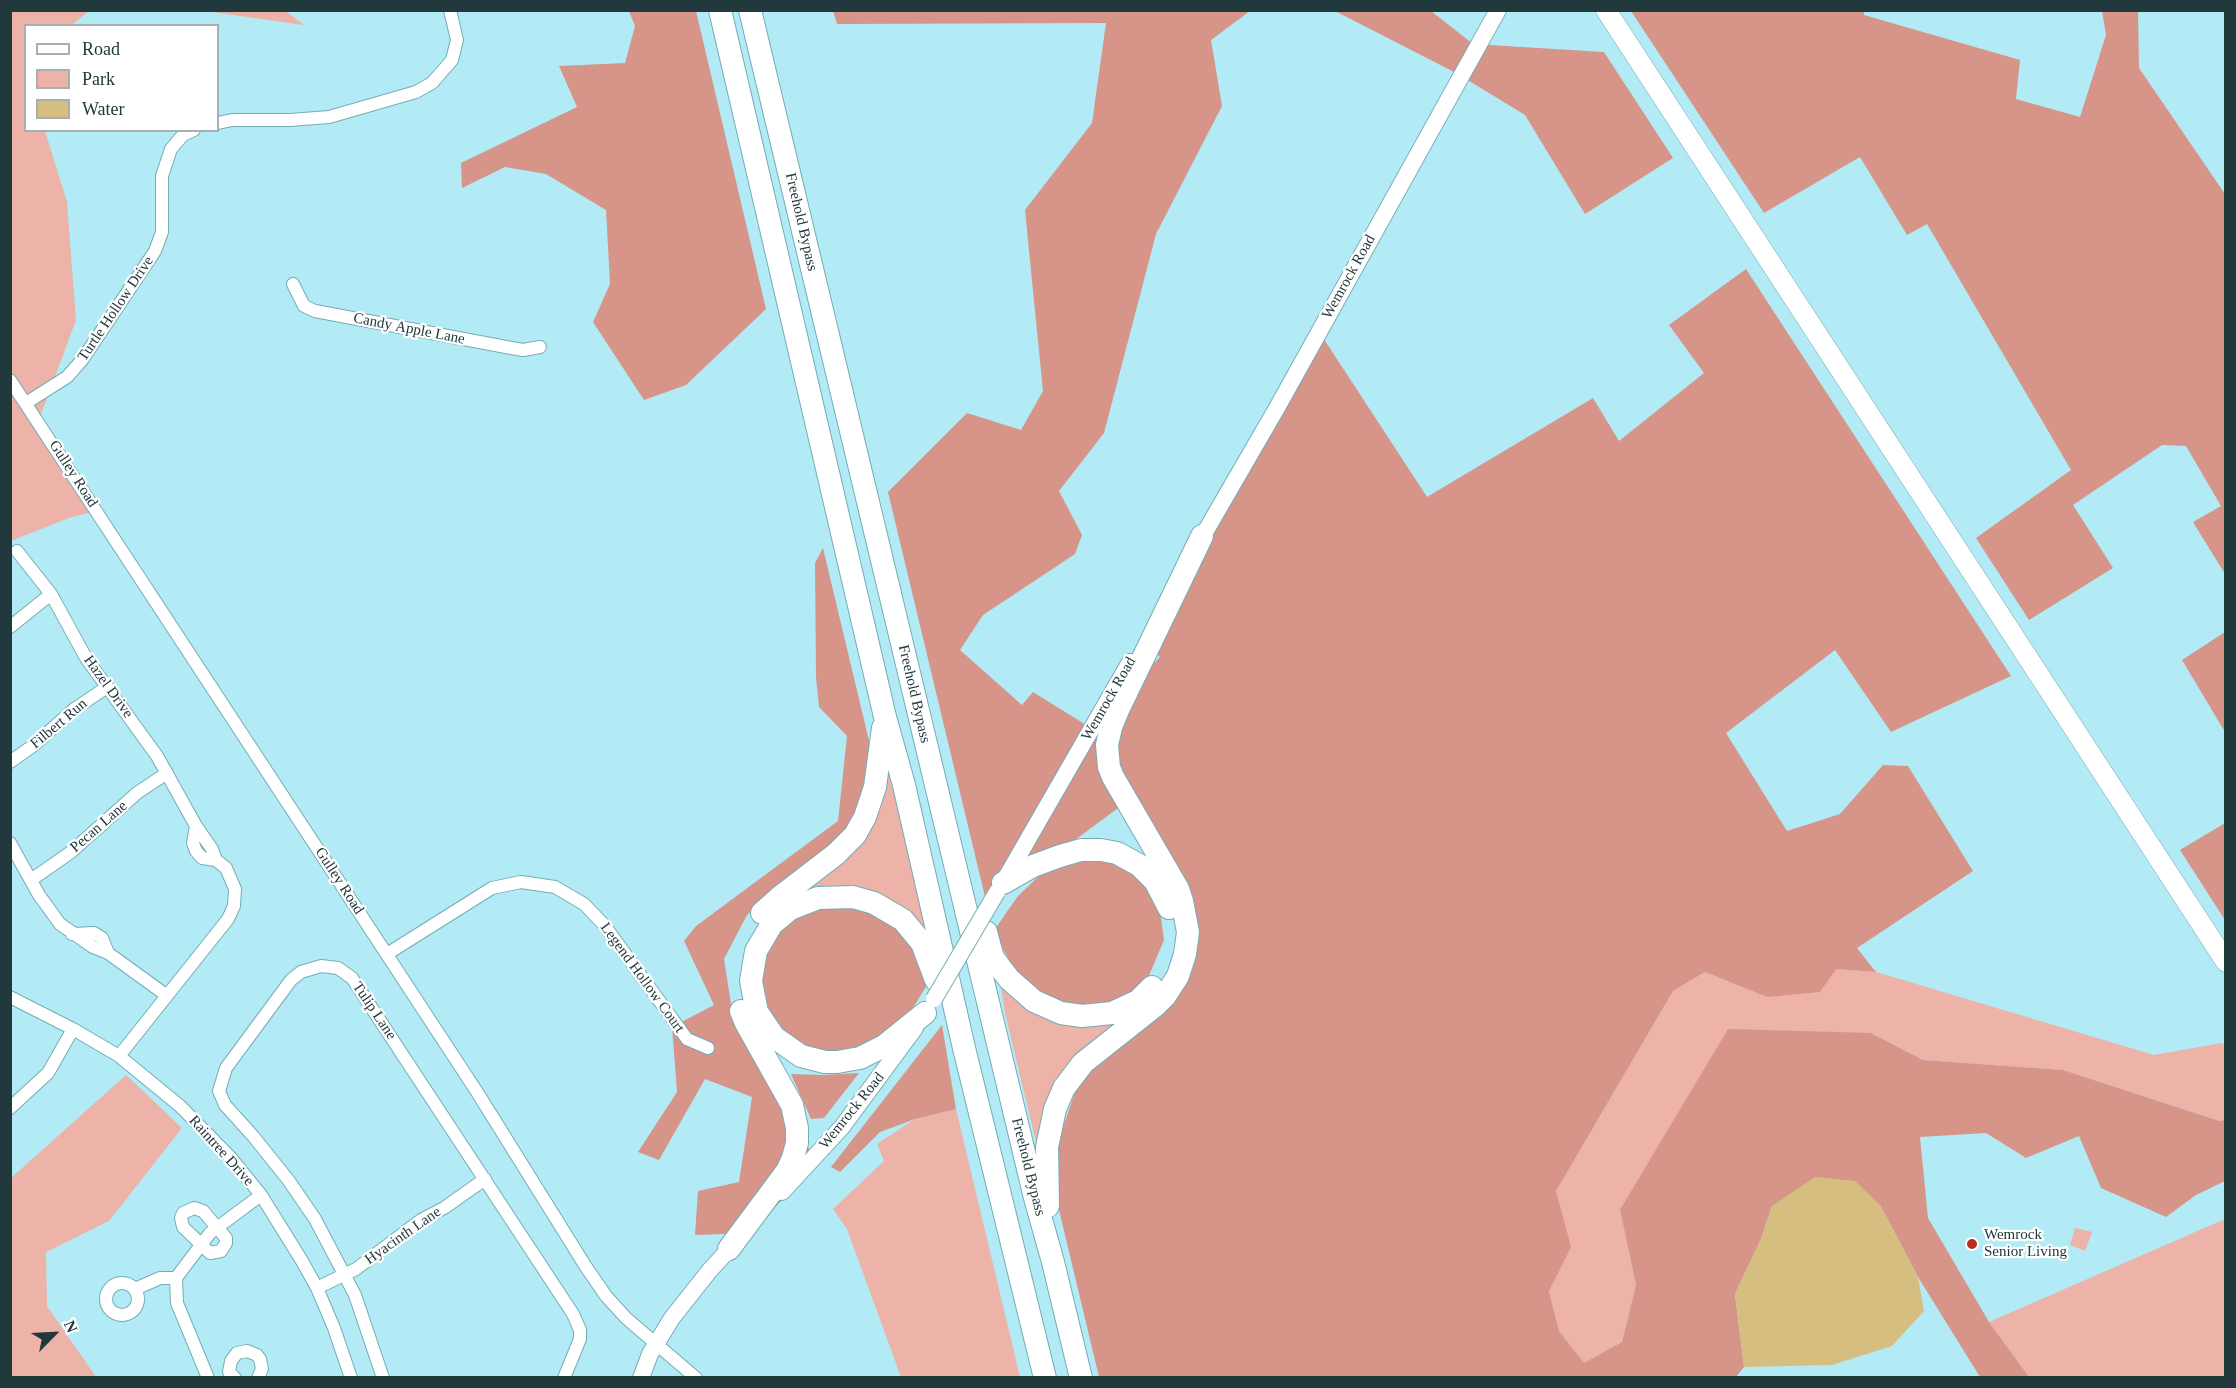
<!DOCTYPE html>
<html>
<head>
<meta charset="utf-8">
<style>
  body { margin:0 }
  #map { position:relative; width:2236px; height:1388px; overflow:hidden; background:#b2ebf5; font-family:"Times New Roman",serif }
  canvas { display:block }
  .frame { position:absolute; inset:0; border:12px solid #21383c; pointer-events:none }
  .legend { position:absolute; left:24px; top:24px; width:195px; height:108px; box-sizing:border-box; background:#fff; border:2px solid #a6afb1; margin:0; padding:8px 10px; list-style:none; font-size:18px; color:#21383c }
  .legend li { display:flex; align-items:center; gap:12px; height:30px }
  .legend b { width:30px; border:2px solid #a6afb1 }
  .north { position:absolute; left:24px; top:1304px; width:60px; height:60px; -webkit-text-stroke:4px #fff; paint-order:stroke; rotate:66deg; font-size:16px; font-weight:700; line-height:24px; text-align:center; color:#21383c }
  .north::after { content:''; display:block; margin:auto; width:21px; height:27px; background:#21383c; clip-path:polygon(50% 0,100% 100%,50% 72%,0 100%) }
</style>
</head>
<body>
<div id="map">
<canvas width="2236" height="1388"></canvas>
<div class="frame"></div>
<ul class="legend">
<li><b style="height:8px;background:#fff"></b>Road</li>
<li><b style="height:16px;background:#edb2a8"></b>Park</li>
<li><b style="height:16px;background:#d6be81"></b>Water</li>
</ul>
<div class="north">N</div>
</div>
<script>
const c = document.querySelector('canvas').getContext('2d');
c.lineJoin = 'round';
function paint(path, color) {
  c.fillStyle = color;
  c.fill(path, 'evenodd');
}
function poly(rows) {
  const path = new Path2D();
  for (const r of rows) {
    if (r.length === 3) {
      path.moveTo(r[0] + r[2], r[1]);
      path.arc(r[0], r[1], r[2], 0, 2 * Math.PI);
      continue;
    }
    path.moveTo(r[0], r[1]);
    for (let i = 2; i < r.length; i += 2) path.lineTo(r[i], r[i + 1]);
  }
  return path;
}
function trace(path, color, width, dash) {
  c.strokeStyle = color;
  c.lineWidth = width;
  c.lineCap = dash ? 'butt' : 'round';
  c.setLineDash(dash || []);
  c.stroke(path);
}
function drawText(font, color, halo, rows, align = 'center') {
  c.font = font + ' "Times New Roman",serif';
  c.lineWidth = 4.5;
  c.setLineDash([]);
  c.textBaseline = 'middle';
  c.strokeStyle = halo;
  c.fillStyle = color;
  for (const [text, x, y, turn = 0] of rows) {
    c.save();
    c.translate(x, y);
    c.rotate((+turn || 0) * Math.PI / 180);
    c.textAlign = isNaN(turn) ? turn : align;
    if (halo) c.strokeText(text, 0, 0);
    c.fillText(text, 0, 0);
    c.restore();
  }
}
const green = poly([
  [11,11,89,11,72,25,26,26,26,130,45,131,67,202,76,320,40,417,100,510,69,518,11,541],
  [205,11,286,11,304,25,303,25],
  [887,761,934,943,870,892,846,886,813,891,792,898],
  [1836,969,1876,972,2154,1055,2222,1043,2225,1045,2225,1120,2221,1121,2063,1070,1923,1060,1871,1033,1620,1210,1636,1285,1622,1342,1584,1364,1559,1331,1549,1291,1570,1247,1556,1191,1673,991,1705,972,1767,997],
  [999,974,1134,1013,1078,1057,1037,1146,1005,1013],
  [126,1075,182,1128,109,1221,46,1252,47,1306,96,1377,11,1377,11,1178],
  [956,1109,1020,1377,901,1377,847,1229,833,1209,884,1161,877,1144,915,1119],
  [2225,1219,2225,1377,2029,1377,1989,1322],
  [2075,1228,2092,1232,2085,1251,2070,1245]
]);
const forest = poly([
  [629,11,696,11,766,309,686,385,644,400,593,322,610,284,606,210,546,174,505,167,462,188,461,163,577,107,559,66,625,63,635,26],
  [833,11,1250,11,1211,40,1222,106,1156,234,1104,433,1059,491,1082,535,1075,554,983,615,960,650,1022,705,1033,692,1091,728,1160,657,1143,640,1316,327,1427,497,1593,398,1619,441,1704,373,1669,325,1746,269,2011,676,1891,732,1835,650,1726,733,1787,831,1840,814,1883,765,1908,766,1973,871,1857,948,1876,972,1836,969,1820,992,1767,997,1705,972,1673,991,1556,1191,1571,1247,1549,1291,1559,1331,1584,1363,1622,1342,1636,1285,1620,1210,1728,1029,1871,1033,1923,1060,2063,1070,2220,1121,2225,1120,2225,1181,2196,1195,2166,1217,2101,1188,2079,1136,2026,1158,1986,1133,1920,1137,1928,1218,1989,1322,2029,1377,1980,1377,1918,1277,1880,1205,1772,1206,1761,1239,1735,1294,1744,1367,1736,1377,1099,1377,1054,1189,1054,1153,1080,1078,1191,970,1193,902,1133,797,987,905,888,492,967,413,1021,430,1043,391,1025,210,1092,123,1106,23,837,24],
  [1335,11,1431,11,1473,44,1604,52,1673,158,1585,214,1525,115,1458,74],
  [1631,11,1864,11,1864,15,2020,60,2016,99,2080,117,2106,35,2102,11,2138,11,2139,68,2225,194,2225,574,2193,522,2221,506,2186,446,2162,445,2073,505,2113,568,2029,620,1976,538,2071,470,1927,224,1907,235,1860,157,1764,213],
  [823,548,880,787,852,827,747,915,724,959,731,1004,816,1162,752,1233,695,1235,698,1191,739,1182,752,1097,705,1079,659,1160,638,1152,677,1092,672,1027,714,1005,684,941,696,926,838,821,847,736,819,707,816,677,815,563],
  [2225,632,2225,732,2182,660],
  [2225,823,2225,920,2180,850],
  [1100,856,1136,872,1160,911,1164,940,1145,985,1120,1002,1085,1007,1048,999,1017,974,1000,944,995,929,1018,896,1041,874,1072,859],
  [822,904,859,905,884,917,911,944,929,982,904,1022,863,1051,815,1052,787,1035,766,1007,759,976,770,944,788,917],
  [942,1025,956,1109,915,1119,880,1132,840,1172,831,1167],
  [859,1073,824,1118,811,1119,791,1074,823,1075]
]);
const water = poly([
  [1815,1177,1855,1181,1880,1205,1918,1277,1924,1311,1892,1346,1832,1365,1744,1367,1735,1294,1761,1239,1772,1206]
]);
const street = poly([
  [218,123,232,120,290,120,329,117,416,92,432,83,452,60,457,40,450,10],
  [293,284,304,306,315,311,506,347,523,350,540,347],
  [10,380,477,1092,586,1267,606,1296,626,1318,696,1378],
  [26,403,67,377,82,360,155,251,162,232,162,176,171,149,183,135,194,130],
  [17,551,51,594,86,658,157,756,196,826,212,849,216,860,226,868,235,889,234,906,228,919,119,1056],
  [10,627,51,594],
  [10,762,34,745,73,710,107,687],
  [196,826,193,843,196,851,202,858,216,860],
  [10,843,39,895,60,924,93,947,108,953,166,995],
  [31,880,71,852,137,793,167,773],
  [72,934,94,933,102,938,108,953],
  [387,954,492,888,521,882,555,887,584,904,605,926,687,1039,708,1048],
  [10,997,73,1029,119,1056,180,1106,231,1158,261,1195,302,1261,317,1288,334,1328,351,1378],
  [10,1108,48,1073,73,1029],
  [194,1208,203,1211,226,1238,226,1243,221,1251,210,1253,183,1227,181,1218,183,1213,194,1208],
  [122,1299,16],
  [317,1288,356,1269,421,1220,444,1208,485,1179],
  [135,1289,160,1278,176,1278],
  [208,1378,177,1303,176,1278,210,1233,261,1195],
  [235,1378,229,1372,231,1361,237,1353,247,1351,257,1355,260,1359,262,1369,258,1378],
  [383,1378,355,1295,315,1219,289,1181,253,1136,225,1105,219,1091,226,1068,291,980,301,972,321,966,338,968,352,978,573,1314,580,1330,580,1339,564,1378]
]);
const secondary = poly([
  [1197,546,1278,406,1498,10],
  [1004,881,1130,662],
  [782,1192,842,1127,915,1028],
  [641,1378,650,1354,672,1318,710,1270,736,1242]
]);
const primary = poly([
  [1606,10,2226,962]
]);
const highway = poly([
  [720,10,885,717,904,785,964,1048,1045,1378],
  [750,10,1035,1198,1053,1262,1081,1378],
  [1003,883,1033,866,1060,856,1081,850,1101,850,1117,853,1139,865,1155,881,1169,908],
  [762,913,780,897,836,854,855,835,865,817,875,787,883,728],
  [986,932,993,958,1009,979,1034,1001,1061,1013,1082,1016,1112,1013,1138,1001,1152,987],
  [925,1013,884,1046,860,1058,837,1062,825,1062,801,1056,774,1037,757,1012,751,981,756,951,772,924,790,909,818,898,853,897,874,903,903,920,922,943,936,980],
  [1048,1206,1047,1147,1055,1109,1064,1088,1083,1063,1155,1006,1165,996,1178,976,1185,954,1188,932,1182,901,1178,889,1113,777,1109,767,1107,745,1111,727,1118,710,1202,536],
  [729,1249,787,1171,793,1158,797,1143,797,1128,792,1105,746,1023,741,1011]
]);
const secondaryBridge = poly([
  [934,999,997,892]
]);
const markers = [
  [1972,1244,6,"#ba2d22"]
];
const streetNames = [
  ["Freehold Bypass",801,222,77],
  ["Wemrock Road",1349,277,-61],
  ["Turtle Hollow Drive",116,309,-56],
  ["Candy Apple Lane",409,329,11],
  ["Gulley Road",73,474,57],
  ["Hazel Drive",108,687,54],
  ["Freehold Bypass",914,694,77],
  ["Wemrock Road",1109,699,-60],
  ["Filbert Run",59,724,-40],
  ["Pecan Lane",99,827,-41],
  ["Gulley Road",339,881,57],
  ["Legend Hollow Court",642,978,54],
  ["Tulip Lane",374,1011,56],
  ["Wemrock Road",852,1111,-51],
  ["Raintree Drive",221,1151,48],
  ["Freehold Bypass",1028,1167,76],
  ["Hyacinth Lane",403,1236,-35]
];
const poiNames = [
  ["Wemrock",1984,1235],
  ["Senior Living",1984,1252]
];
paint(green, '#edb2a8');
paint(forest, '#d79489');
paint(water, '#d6be81');
trace(street, '#74acb5', 14);
trace(secondary, '#74acb5', 18);
trace(primary, '#74acb5', 21);
trace(highway, '#74acb5', 24);
trace(street, '#fff', 12);
trace(secondary, '#fff', 16);
trace(primary, '#fff', 20);
trace(highway, '#fff', 22);
trace(secondaryBridge, '#74acb5', 18, []);
trace(secondaryBridge, '#fff', 16);
for (const [x, y, r, color] of markers) {
  const dot = new Path2D();
  dot.arc(x, y, r, 0, 2 * Math.PI);
  c.fillStyle = color;
  c.fill(dot);
  trace(dot, '#fff', 2);
}
drawText('15px', '#21383c', '#fff', streetNames);
drawText('15px', '#21383c', '#fff', poiNames, 'left');
</script>
</body>
</html>
